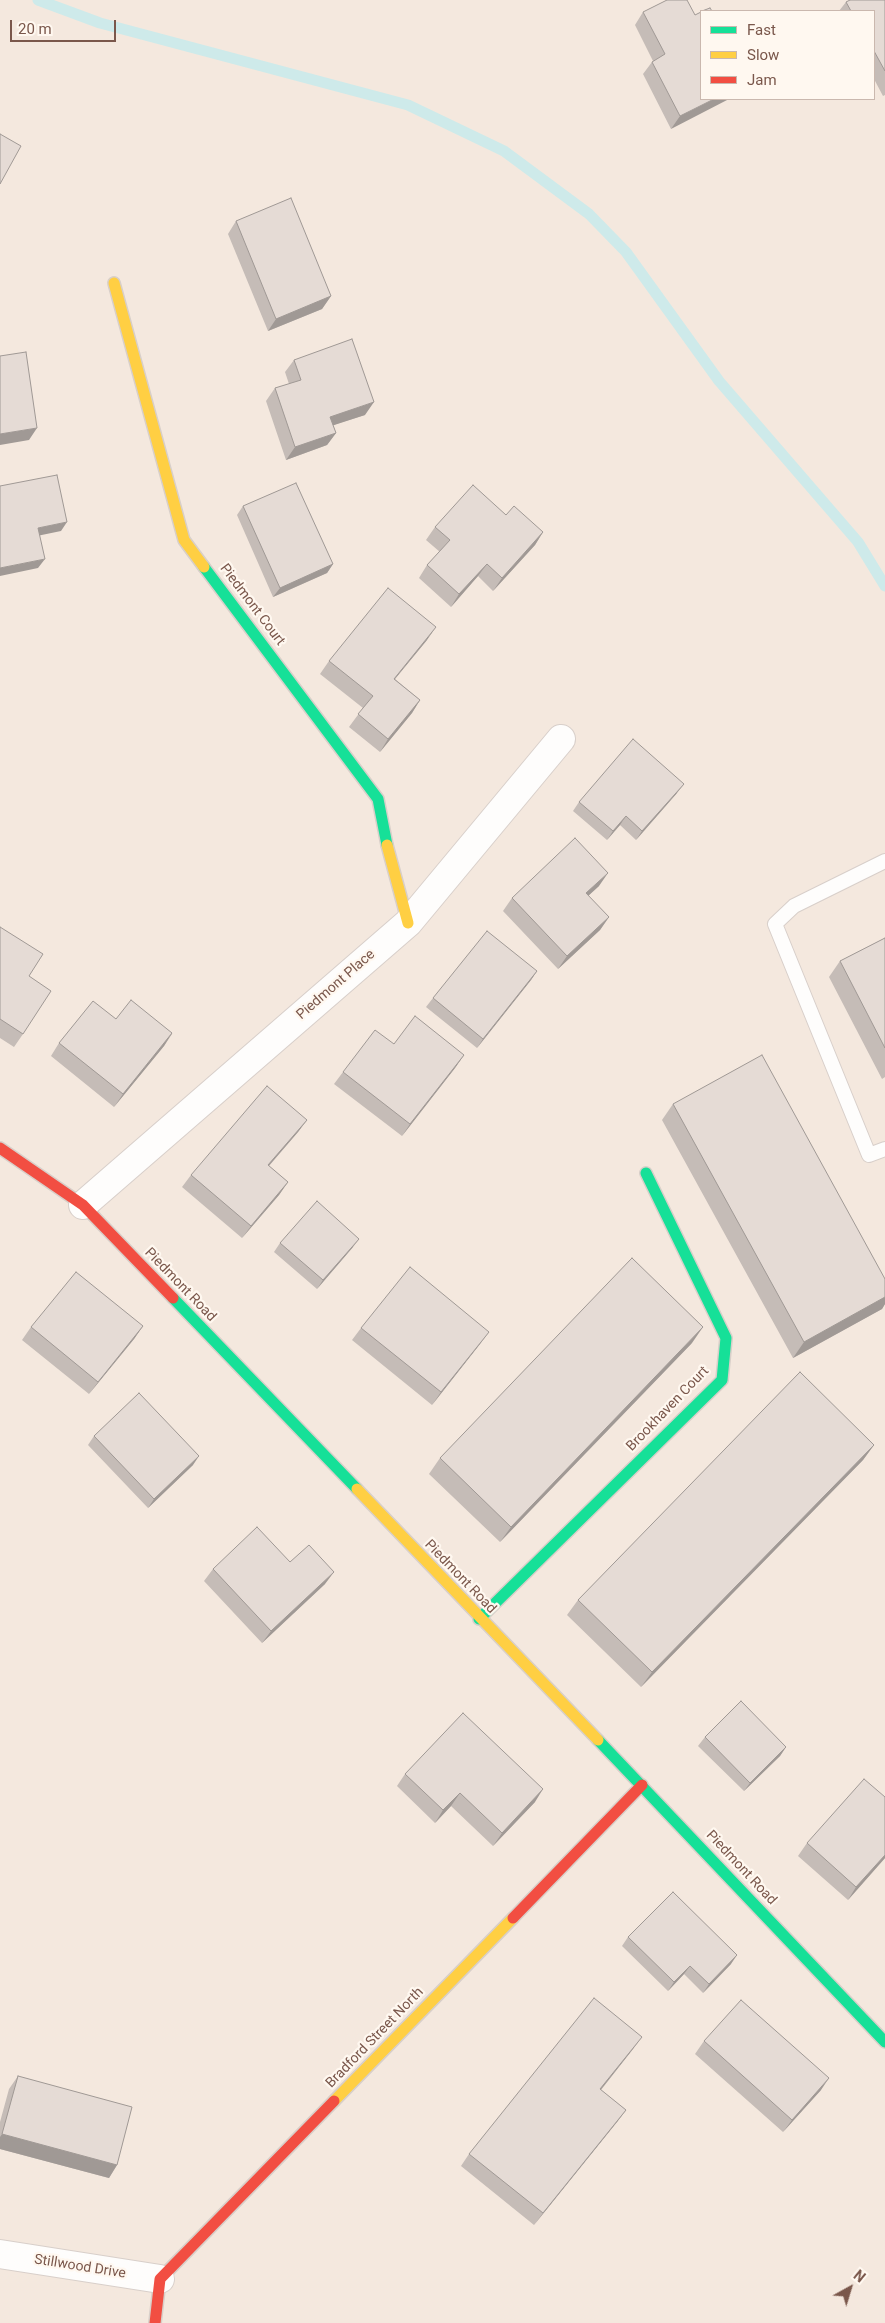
<!DOCTYPE html>
<html>
<head>
<meta charset="utf-8">
<style>
  body { margin:0 }
  #map { position:relative; width:885px; height:2323px; overflow:hidden; background:#f8f3ee; font-family:Roboto,sans-serif }
  canvas { display:block }
  .legend { position:absolute; left:700px; top:10px; width:175px; height:90px; box-sizing:border-box; background:#fff8f0; border:1px solid #cab8ae; margin:0; padding:6px 9px; list-style:none; font-size:15px; color:#7a574b }
  .legend li { display:flex; align-items:center; gap:10px; height:25px }
  .legend b { width:25px; border:1px solid #cab8ae }
  .north { position:absolute; left:825px; top:2263px; width:50px; height:50px; -webkit-text-stroke:4px #fff8f0; paint-order:stroke; rotate:39deg; font-size:14px; font-weight:700; line-height:20px; text-align:center; color:#7a574b }
  .north::after { content:''; display:block; margin:auto; width:18px; height:22px; background:#7a574b; clip-path:polygon(50% 0,100% 100%,50% 72%,0 100%) }
  .scale { position:absolute; left:10px; top:20px; width:106px; height:22px; box-sizing:border-box; border:2px solid #7a574b; border-top:0; padding-left:6px; font-size:15px; line-height:18px; white-space:nowrap; color:#7a574b; -webkit-text-stroke:4px #fff8f0; paint-order:stroke }
</style>
</head>
<body>
<div id="map">
<canvas width="885" height="2323"></canvas>
<ul class="legend">
<li><b style="height:6px;background:#16e098"></b>Fast</li>
<li><b style="height:6px;background:#ffcf43"></b>Slow</li>
<li><b style="height:6px;background:#f24e42"></b>Jam</li>
</ul>
<div class="north">N</div>
<div class="scale">20 m</div>
</div>
<script>
const c = document.querySelector('canvas').getContext('2d');
c.lineJoin = 'round';
function paint(path, color) {
  c.fillStyle = color;
  c.fill(path, 'evenodd');
}
function poly(rows) {
  const path = new Path2D();
  for (const r of rows) {
    path.moveTo(r[0], r[1]);
    for (let i = 2; i < r.length; i += 2) path.lineTo(r[i], r[i + 1]);
  }
  return path;
}
function trace(path, color, width, dash) {
  c.strokeStyle = color;
  c.lineWidth = width;
  c.lineCap = dash ? 'butt' : 'round';
  c.setLineDash(dash || []);
  c.stroke(path);
}
function drawText(font, color, halo, rows, align = 'center') {
  c.font = font + ' Roboto,sans-serif';
  c.lineWidth = 4.5;
  c.setLineDash([]);
  c.textBaseline = 'middle';
  c.strokeStyle = halo;
  c.fillStyle = color;
  for (const [text, x, y, turn = 0] of rows) {
    c.save();
    c.translate(x, y);
    c.rotate((+turn || 0) * Math.PI / 180);
    c.textAlign = isNaN(turn) ? turn : align;
    if (halo) c.strokeText(text, 0, 0);
    c.fillText(text, 0, 0);
    c.restore();
  }
}
const residential = poly([
  [0,0,885,0,885,2323,0,2323],
  [701,11,874,11,874,99,701,99]
]);
const stream = poly([
  [38,0,100,23,408,105,504,151,589,214,626,252,719,381,858,542,885,586]
]);
const lane = poly([
  [885,861,794,906,775,924,869,1155,885,1149]
]);
const street = poly([
  [83,1205,408,923,561,739],
  [0,2254,160,2279]
]);
const fast = poly([
  [204,567,378,799,387,845],
  [173,1298,357,1489],
  [479,1619,722,1380,726,1338,646,1173],
  [598,1740,885,2042]
]);
const slow = poly([
  [114,283,184,540,204,567],
  [387,845,408,923],
  [357,1489,598,1740],
  [334,2101,513,1918]
]);
const jam = poly([
  [0,1148,83,1205,173,1298],
  [513,1918,642,1785],
  [155,2323,160,2279,334,2101]
]);
const wall = poly([
  [885,0,885,95,883,96,874,79,874,11,839,11,846,2],
  [643,12,701,99,671,129,643,74,652,62,653,61,635,25],
  [236,221,331,296,322,309,268,331,228,234],
  [294,360,365,415,333,425,336,433,327,445,286,460,266,401,275,388,289,384,285,372],
  [243,506,333,564,327,573,273,597,237,515],
  [506,515,543,532,535,545,493,591,478,576,451,607,419,578,427,565,440,552,426,540,435,527],
  [427,640,395,679,420,700,412,713,380,752,349,727,363,708,320,674,329,661],
  [677,793,636,840,620,825,607,840,573,811,579,802],
  [599,886,588,896,609,917,600,930,558,969,503,911,512,898],
  [0,927,29,976,23,1034,14,1047,0,1038],
  [885,938,885,1077,882,1079,829,977,840,961],
  [537,971,531,980,477,1048,426,1007,433,998],
  [116,1019,172,1034,164,1046,114,1107,51,1056,59,1043],
  [394,1044,464,1055,455,1068,402,1136,334,1084,343,1072],
  [673,1104,885,1297,885,1304,882,1309,793,1358,662,1120],
  [307,1120,298,1132,269,1166,288,1182,279,1195,242,1238,182,1187,191,1175],
  [280,1243,353,1247,317,1289,274,1252],
  [143,1326,134,1339,89,1394,22,1340,31,1327],
  [361,1328,480,1344,432,1405,352,1340],
  [692,1343,500,1542,429,1474,440,1458],
  [94,1436,193,1465,148,1508,88,1445],
  [874,1445,863,1460,641,1687,567,1615,578,1600],
  [290,1562,325,1584,262,1643,204,1581,213,1569],
  [705,1737,786,1747,780,1756,744,1791,698,1746],
  [405,1774,535,1802,493,1846,451,1806,435,1823,397,1786],
  [807,1843,885,1858,848,1900,798,1856],
  [628,1937,731,1964,703,1993,684,1974,668,1991,622,1946],
  [704,2041,821,2090,783,2132,695,2054],
  [633,2049,601,2090,626,2110,617,2122,534,2225,461,2166,469,2154],
  [18,2076,117,2165,109,2178,0,2149,0,2122,9,2089]
]);
const shadedWall = poly([
  [714,99,729,99,671,129,680,116],
  [331,296,322,309,268,331,276,319],
  [374,402,365,415,322,429,330,417],
  [37,428,29,440,0,445,0,434],
  [336,433,327,445,286,460,295,447],
  [67,522,61,531,32,537,38,528],
  [543,532,535,545,493,591,502,578],
  [45,559,38,568,0,576,0,568],
  [333,564,327,573,273,597,280,588],
  [487,564,478,576,451,607,459,594],
  [436,627,427,640,385,691,394,679],
  [420,700,412,713,380,752,388,739],
  [684,784,677,793,636,840,642,831],
  [626,816,620,825,607,840,613,831],
  [608,873,599,886,577,906,586,893],
  [609,917,600,930,558,969,567,956],
  [537,971,531,980,477,1048,483,1039],
  [172,1033,164,1046,114,1107,123,1094],
  [464,1055,455,1068,402,1136,410,1124],
  [307,1120,298,1132,259,1177,268,1165],
  [288,1182,279,1195,242,1238,251,1226],
  [359,1239,353,1247,317,1289,323,1280],
  [885,1297,885,1304,882,1309,793,1358,804,1342],
  [143,1326,134,1339,89,1394,98,1382],
  [703,1327,692,1343,500,1542,511,1527],
  [489,1332,480,1344,432,1405,441,1392],
  [874,1445,863,1460,641,1687,652,1672],
  [199,1456,193,1465,148,1508,154,1499],
  [334,1572,325,1584,262,1643,271,1631],
  [786,1747,780,1756,744,1791,750,1783],
  [543,1789,535,1802,493,1846,502,1833],
  [460,1793,451,1806,435,1823,443,1810],
  [885,1855,885,1858,848,1900,856,1887],
  [737,1955,731,1964,703,1993,709,1984],
  [690,1966,684,1974,668,1991,674,1982],
  [642,2037,633,2049,591,2102,600,2089],
  [829,2078,821,2090,783,2132,792,2120],
  [626,2110,617,2122,534,2225,543,2213],
  [2,2134,117,2165,109,2178,0,2149,0,2137]
]);
const building = poly([
  [667,0,687,0,695,15,701,12,701,99,714,99,680,116,652,62,665,54,643,12,667,0],
  [850,0,885,0,885,71,874,51,874,11,851,11,846,2,850,0],
  [710,8,712,11,702,11,710,8],
  [0,134,21,146,0,184,0,134],
  [291,198,331,296,276,319,236,221,291,198],
  [352,339,374,402,330,417,336,433,295,447,275,388,301,380,294,360,352,339],
  [26,352,37,428,0,434,0,356,26,352],
  [57,475,67,522,38,528,45,559,0,568,0,486,57,475],
  [296,483,333,564,280,588,243,506,296,483],
  [473,485,506,515,514,506,543,532,502,578,487,564,459,594,427,565,450,540,435,527,473,485],
  [388,588,436,627,394,679,420,700,388,739,358,714,373,696,329,661,388,588],
  [633,739,684,784,642,831,626,816,613,831,579,802,633,739],
  [575,838,608,873,586,893,609,917,567,956,512,898,575,838],
  [0,927,43,954,29,976,51,991,23,1034,0,1019,0,927],
  [487,931,537,971,483,1039,433,998,487,931],
  [885,938,885,1048,840,961,885,938],
  [131,1000,172,1033,123,1094,59,1043,93,1001,116,1019,131,1000],
  [415,1016,464,1055,410,1124,343,1072,375,1030,394,1044,415,1016],
  [762,1055,885,1279,885,1297,804,1342,673,1104,762,1055],
  [267,1086,307,1120,268,1165,288,1182,251,1226,191,1175,267,1086],
  [317,1201,359,1239,323,1280,280,1243,317,1201],
  [632,1258,703,1327,511,1527,440,1458,632,1258],
  [410,1267,489,1332,441,1392,361,1328,410,1267],
  [76,1272,143,1326,98,1382,31,1327,76,1272],
  [800,1372,874,1445,652,1672,578,1600,800,1372],
  [139,1393,199,1456,154,1499,94,1436,139,1393],
  [257,1527,290,1562,309,1545,334,1572,271,1631,213,1569,257,1527],
  [741,1701,786,1747,750,1783,705,1737,741,1701],
  [463,1713,543,1789,502,1833,460,1793,443,1810,405,1774,463,1713],
  [864,1779,885,1797,885,1855,856,1887,807,1843,864,1779],
  [673,1892,737,1955,709,1984,690,1966,674,1982,628,1937,673,1892],
  [594,1998,642,2037,600,2089,626,2110,543,2213,469,2154,594,1998],
  [741,2000,829,2078,792,2120,704,2041,741,2000],
  [18,2076,132,2107,117,2165,2,2134,18,2076]
]);
const streetNames = [
  ["Piedmont Court",252,605,53],
  ["Piedmont Place",336,985,-41],
  ["Piedmont Road",180,1285,46],
  ["Brookhaven Court",668,1409,-46],
  ["Piedmont Road",460,1577,46],
  ["Piedmont Road",741,1868,47],
  ["Bradford Street North",375,2038,-46],
  ["Stillwood Drive",80,2267,9]
];
paint(residential, '#f4e8de');
trace(stream, '#ceeaea', 11);
trace(lane, '#d8cfca', 16);
trace(street, '#d8cfca', 30);
trace(fast, '#d8cfc9', 14);
trace(slow, '#d8cfc9', 14);
trace(jam, '#d8cfc9', 14);
trace(lane, '#fefdfc', 14);
trace(street, '#fefdfc', 28);
trace(fast, '#16e098', 11);
trace(slow, '#ffcf43', 11);
trace(jam, '#f24e42', 11);
paint(wall, '#c5bcb7');
paint(shadedWall, '#a09995');
paint(building, '#e5dbd5');
trace(building, '#a09995', 1);
drawText('14px', '#7a574b', '#fff8f0', streetNames);
</script>
</body>
</html>
